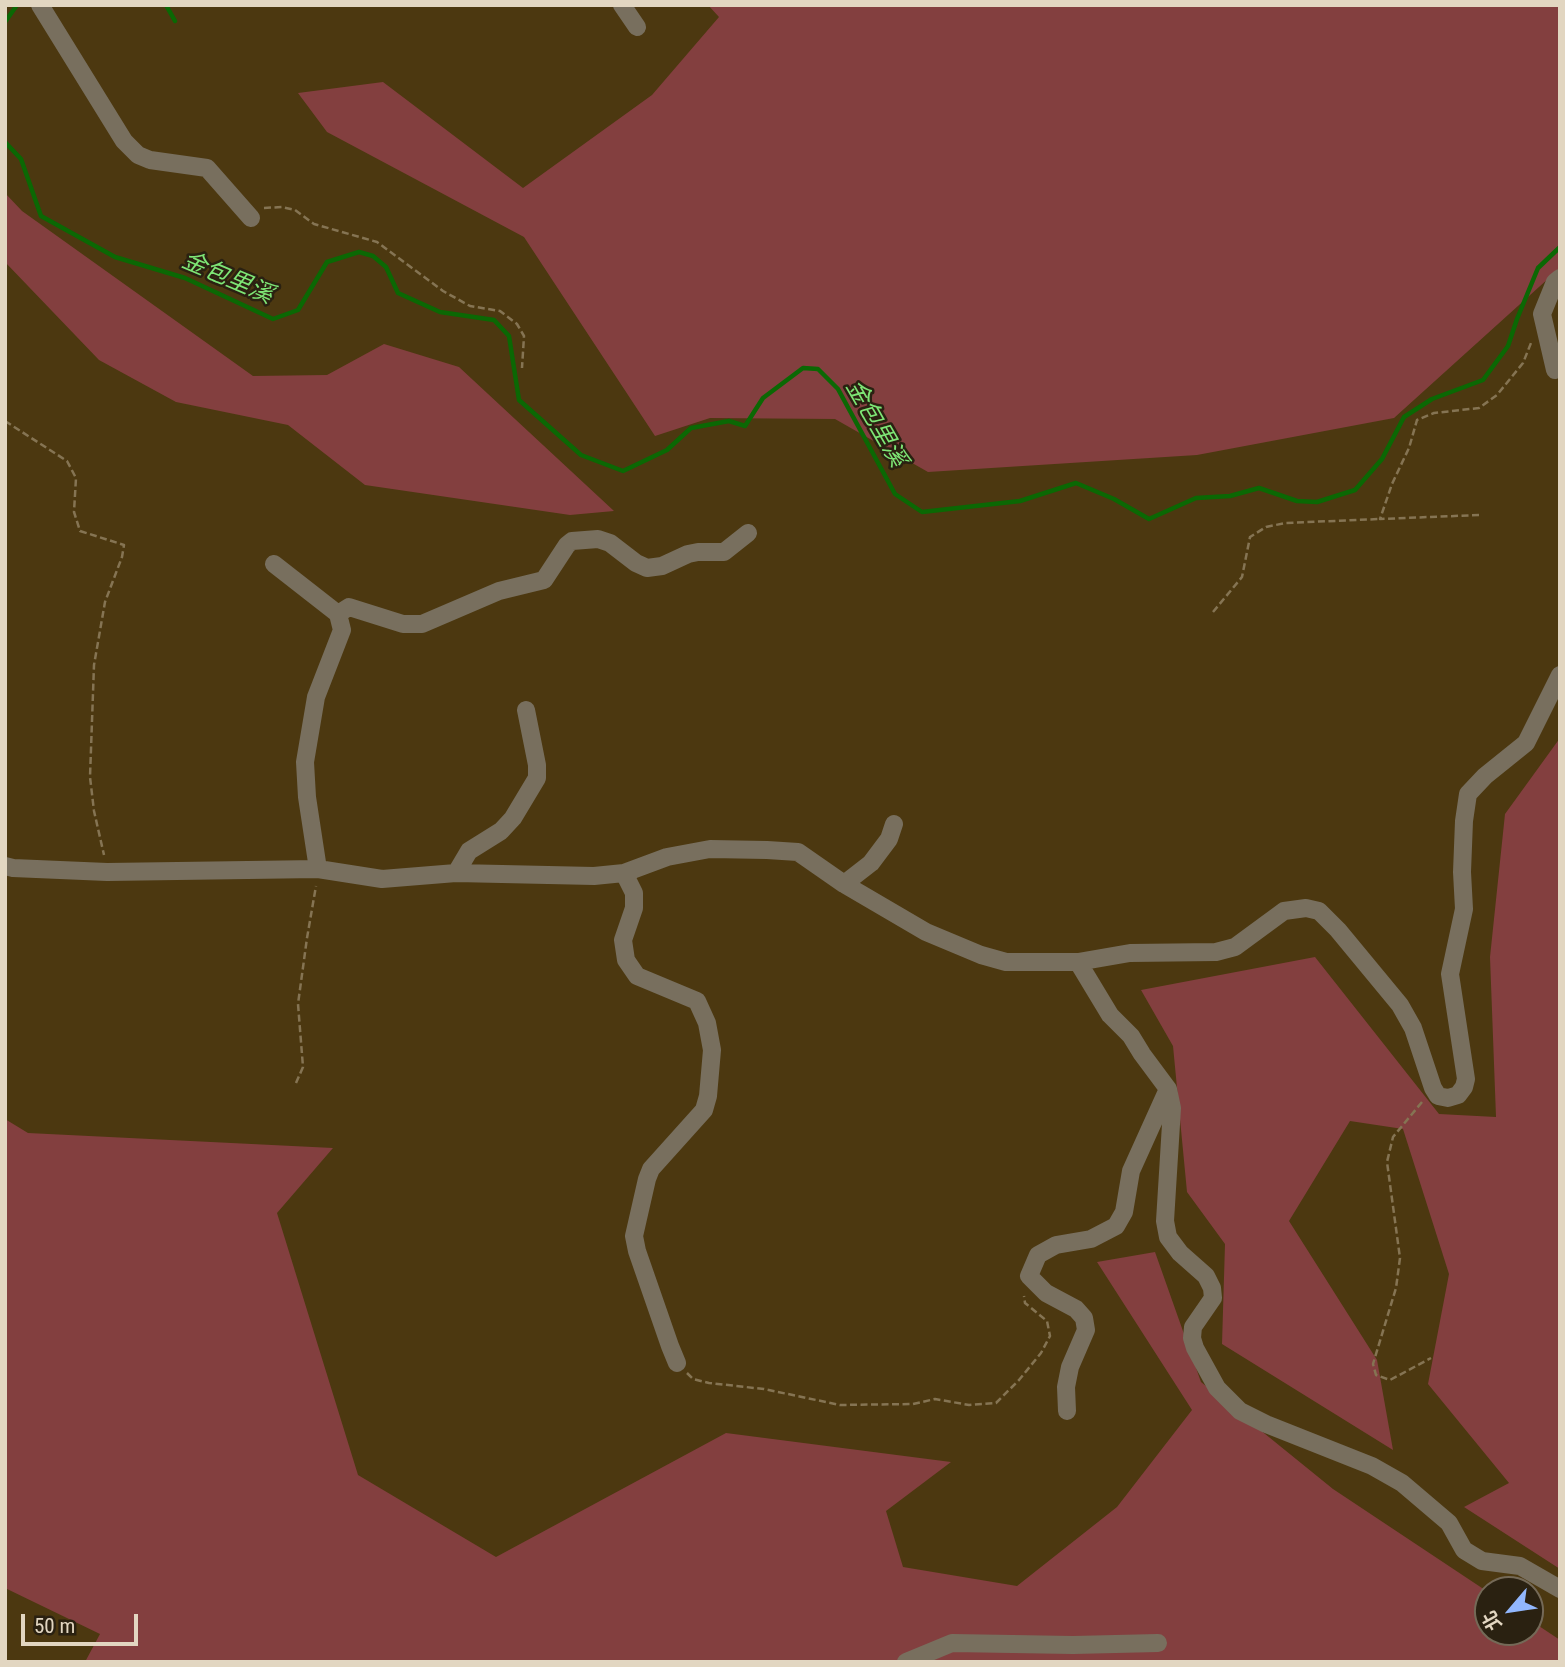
<!DOCTYPE html>
<html>
<head>
<meta charset="utf-8">
<style>
  body { margin:0 }
  #map { position:relative; width:1565px; height:1667px; overflow:hidden; background:#4c3810; font-family:"Roboto Condensed","Noto Sans TC",sans-serif }
  canvas { display:block }
  .frame { position:absolute; inset:0; border:7px solid #e2d6c1; pointer-events:none }
  .north { position:absolute; left:1474px; top:1576px; width:70px; height:70px; box-sizing:border-box; background:#2a2111; border:2px solid #746957; border-radius:50%; rotate:241deg; font-size:19px; font-weight:700; line-height:28px; text-align:center; color:#e2d6c1 }
  .north::after { content:''; display:block; margin:auto; width:24px; height:32px; background:#92b7fd; clip-path:polygon(50% 0,100% 100%,50% 72%,0 100%) }
  .scale { position:absolute; left:21px; top:1614px; width:117px; height:32px; box-sizing:border-box; border:4px solid #e2d6c1; border-top:0; padding-left:9px; font-size:21px; line-height:24px; white-space:nowrap; color:#e2d6c1; -webkit-text-stroke:5px #2a2111; paint-order:stroke }
</style>
</head>
<body>
<div id="map">
<canvas width="1565" height="1667"></canvas>
<div class="frame"></div>
<div class="north">北</div>
<div class="scale">50 m</div>
</div>
<script>
const c = document.querySelector('canvas').getContext('2d');
c.lineJoin = 'round';
function paint(path, color) {
  c.fillStyle = color;
  c.fill(path, 'evenodd');
}
function poly(rows) {
  const path = new Path2D();
  for (const r of rows) {
    path.moveTo(r[0], r[1]);
    for (let i = 2; i < r.length; i += 2) path.lineTo(r[i], r[i + 1]);
  }
  return path;
}
function trace(path, color, width, dash) {
  c.strokeStyle = color;
  c.lineWidth = width;
  c.lineCap = dash ? 'butt' : 'round';
  c.setLineDash(dash || []);
  c.stroke(path);
}
function drawText(font, color, halo, rows, align = 'center') {
  c.font = font + ' "Roboto Condensed","Noto Sans TC",sans-serif';
  c.lineWidth = 5;
  c.setLineDash([]);
  c.textBaseline = 'middle';
  c.strokeStyle = halo;
  c.fillStyle = color;
  for (const [text, x, y, turn = 0] of rows) {
    c.save();
    c.translate(x, y);
    c.rotate((+turn || 0) * Math.PI / 180);
    c.textAlign = isNaN(turn) ? turn : align;
    if (halo) c.strokeText(text, 0, 0);
    c.fillText(text, 0, 0);
    c.restore();
  }
}
const green = poly([
  [708,5,1560,5,1560,268,1394,418,1197,455,928,472,835,419,710,418,655,436,524,237,327,132,298,93,383,82,523,188,652,95,719,17],
  [5,193,22,211,253,376,327,375,384,344,459,367,614,511,570,515,365,485,288,425,176,402,99,360,5,262],
  [1560,738,1560,1569,1464,1507,1509,1483,1428,1384,1449,1274,1403,1129,1350,1121,1289,1221,1377,1360,1393,1450,1222,1344,1225,1244,1187,1192,1173,1046,1141,990,1315,957,1439,1114,1496,1117,1490,957,1505,814],
  [5,1119,28,1133,333,1148,277,1213,358,1475,496,1557,726,1433,951,1462,886,1511,903,1567,1017,1586,1117,1507,1192,1410,1097,1262,1155,1252,1201,1382,1333,1489,1488,1592,1488,1632,1530,1632,1530,1620,1560,1640,1560,1662,85,1662,100,1634,5,1588]
]);
const stream = poly([
  [166,5,175,21],
  [5,22,17,5],
  [5,142,21,159,41,216,115,257,185,278,273,319,298,310,327,262,359,252,373,256,386,267,398,293,440,312,494,320,509,336,519,400,581,455,623,471,667,450,691,428,729,421,745,426,763,398,803,368,818,369,838,389,895,494,922,512,1020,501,1076,483,1114,499,1149,519,1196,498,1230,496,1259,488,1297,501,1317,502,1355,490,1382,459,1404,417,1432,399,1483,380,1508,346,1517,319,1538,268,1560,247]
]);
const path = poly([
  [264,208,282,207,295,210,314,224,377,242,443,291,470,306,500,311,517,324,524,336,522,368],
  [5,421,67,461,76,478,74,512,80,531,124,545,122,557,105,602,94,665,90,777,94,811,104,855],
  [1479,515,1380,519,1392,484,1409,448,1417,420,1434,413,1479,408,1497,395,1523,363,1531,343],
  [1213,612,1242,577,1250,537,1266,527,1285,523,1380,519],
  [296,1083,303,1067,298,1004,307,938,316,886],
  [1422,1102,1393,1137,1387,1162,1400,1258,1396,1288,1373,1364,1376,1375,1390,1380,1431,1358],
  [687,1373,693,1379,709,1383,764,1389,840,1405,913,1404,935,1399,969,1405,996,1403,1019,1380,1041,1353,1050,1336,1047,1321,1025,1303,1024,1296]
]);
const minor = poly([
  [40,5,124,141,138,155,150,160,207,168,251,218],
  [622,5,637,27],
  [1555,370,1542,314,1555,282,1560,278],
  [274,564,338,614],
  [5,866,13,868,107,872,318,869,382,879,456,873,594,876,624,873,667,857,710,849,767,850,798,852,844,884,926,932,981,955,1006,962,1078,962,1130,953,1216,952,1235,947,1284,911,1306,908,1319,911,1338,930,1400,1005,1413,1028,1433,1088,1438,1096,1448,1098,1458,1095,1464,1087,1466,1079,1450,974,1464,909,1462,872,1464,821,1468,794,1485,776,1526,743,1560,675],
  [318,869,307,797,305,762,316,697,342,630,338,614,349,607,403,624,422,624,499,591,544,580,567,545,572,541,598,539,610,543,636,563,647,568,662,566,688,554,698,552,724,552,748,533],
  [456,873,469,851,501,831,513,818,537,778,537,765,526,710],
  [624,873,634,893,634,908,623,940,626,960,637,976,697,1001,707,1023,712,1050,708,1096,704,1110,651,1169,647,1179,634,1236,637,1251,670,1346,677,1363],
  [844,884,871,863,889,839,894,824],
  [1168,1089,1172,1108,1165,1221,1168,1237,1180,1253,1206,1276,1212,1288,1213,1298,1193,1327,1192,1338,1195,1348,1217,1388,1240,1411,1266,1424,1372,1466,1402,1483,1449,1523,1464,1550,1482,1561,1520,1566,1560,1589],
  [1067,1411,1066,1387,1070,1367,1086,1330,1084,1318,1076,1309,1046,1293,1029,1276,1038,1255,1056,1245,1091,1239,1116,1226,1124,1212,1131,1171,1168,1089,1142,1054,1131,1036,1110,1015,1078,962],
  [906,1662,952,1643,1073,1645,1158,1643]
]);
const waterNames = [
  ["金包里溪",227,279,23],
  ["金包里溪",875,424,60]
];
paint(green, '#833f3f');
trace(stream, '#0b6804', 4.5);
trace(path, '#857453', 2.5, [7, 3.5]);
trace(minor, '#786f5e', 18);
drawText('italic 24px', '#7ee575', '#2a2111', waterNames);
</script>
</body>
</html>
